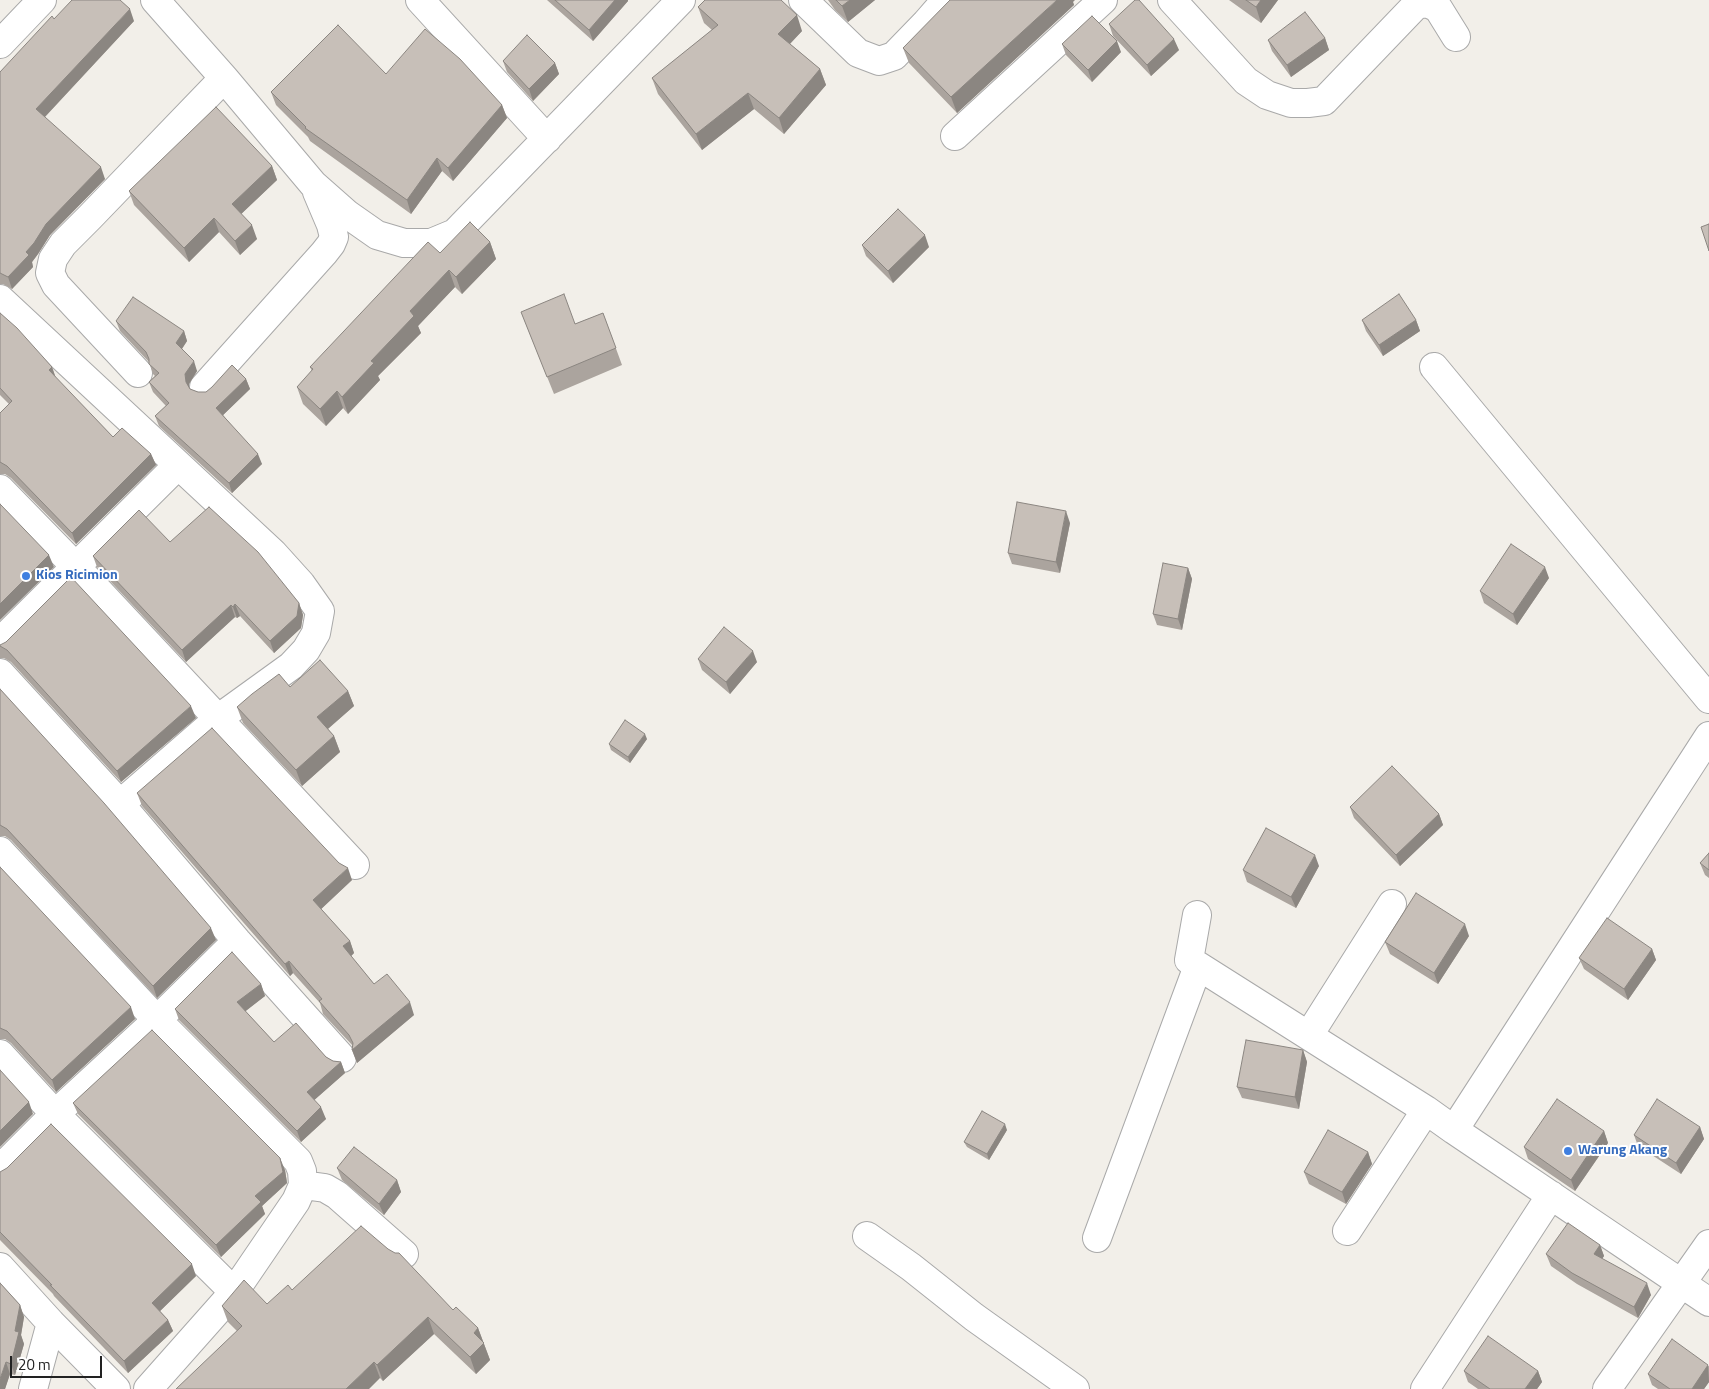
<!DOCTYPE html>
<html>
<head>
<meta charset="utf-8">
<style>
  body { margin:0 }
  #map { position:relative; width:1709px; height:1389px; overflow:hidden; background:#f2efe9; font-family:"Titillium Web",sans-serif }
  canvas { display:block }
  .scale { position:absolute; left:10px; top:1356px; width:92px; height:22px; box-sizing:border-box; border:2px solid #222; border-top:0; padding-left:6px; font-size:15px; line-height:18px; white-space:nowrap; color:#222; -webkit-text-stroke:4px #fff; paint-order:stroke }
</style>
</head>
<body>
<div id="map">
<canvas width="1709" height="1389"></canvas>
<div class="scale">20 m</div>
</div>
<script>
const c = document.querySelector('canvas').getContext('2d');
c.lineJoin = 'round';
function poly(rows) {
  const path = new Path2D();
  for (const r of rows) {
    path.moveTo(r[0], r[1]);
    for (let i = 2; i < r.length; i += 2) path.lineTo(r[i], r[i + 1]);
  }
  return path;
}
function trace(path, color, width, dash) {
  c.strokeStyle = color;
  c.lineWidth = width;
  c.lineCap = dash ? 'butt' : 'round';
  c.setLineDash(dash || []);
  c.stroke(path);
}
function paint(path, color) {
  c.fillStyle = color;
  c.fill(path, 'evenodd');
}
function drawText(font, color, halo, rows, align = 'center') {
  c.font = font + ' "Titillium Web",sans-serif';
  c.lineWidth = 4;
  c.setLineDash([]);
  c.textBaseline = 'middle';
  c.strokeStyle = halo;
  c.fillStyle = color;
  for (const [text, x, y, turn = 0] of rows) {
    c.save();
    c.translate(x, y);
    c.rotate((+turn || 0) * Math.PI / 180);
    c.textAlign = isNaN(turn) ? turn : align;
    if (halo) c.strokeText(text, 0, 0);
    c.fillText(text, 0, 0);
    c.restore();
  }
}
const minor = poly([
  [155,0,224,78,313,184,347,214,377,235,404,243,431,243,455,233,681,0],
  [420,0,547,139],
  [803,0,858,53,879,61,894,56,926,23,946,0],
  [1172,0,1246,81,1267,95,1291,103,1308,103,1324,101,1416,5,1427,3,1438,8,1456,37],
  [0,44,42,0],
  [955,136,1103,0],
  [0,299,273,553,301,584,320,611,316,633,306,650,291,666,219,718,120,804],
  [1434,367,1709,699],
  [138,373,56,285,50,273,53,259,63,244,90,217,224,78],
  [204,387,324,253,331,244,334,237,331,225,317,192],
  [0,489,76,567,355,865],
  [0,642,178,465],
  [0,673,120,804,237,941,342,1058],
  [0,851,157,1020,298,1161,302,1171,303,1185,296,1201,234,1292,148,1389],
  [1197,915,1189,960,1426,1110,1454,1130,1709,1302],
  [1309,1035,1392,904],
  [0,1054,55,1114,234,1292],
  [1454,1130,1709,736],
  [0,1169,55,1114,157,1020,237,941],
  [303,1185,325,1188,337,1195,404,1254],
  [1347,1231,1426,1110],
  [867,1236,911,1267,974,1317,1075,1389],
  [1097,1238,1198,966],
  [0,1267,51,1323,116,1389],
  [33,1389,51,1323],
  [1425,1389,1551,1195],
  [1607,1389,1709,1244]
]);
const wall = poly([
  [547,0,628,0,628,1,593,41],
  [828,0,875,0,848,22,835,10],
  [1229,0,1278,0,1261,23],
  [1073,2,1074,5,957,113,909,63,903,48],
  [698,7,802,31,790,44,820,69,826,85,784,134,754,109,702,150,658,94,652,78,712,30,704,23],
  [54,19,134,21,45,117,105,179,50,235,38,254,32,262,33,267,12,289,3,284,0,284,0,72],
  [1109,24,1179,50,1151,76,1113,36],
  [1325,38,1329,50,1291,77,1272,51,1268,40],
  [1062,44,1121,52,1092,82,1066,55],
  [503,61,555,63,559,74,533,101,507,72],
  [386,74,502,105,507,118,453,181,442,171,411,214,310,141,308,137,276,105,271,92],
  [272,166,277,180,241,214,257,239,240,255,219,232,189,262,134,205,129,191],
  [490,242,496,259,462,294,455,287,418,326,421,333,378,376,380,380,348,414,343,408,326,426,303,404,297,387,312,371,310,367,440,253],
  [862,245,929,247,893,283,866,256],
  [521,312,575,324,603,313,622,365,554,394],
  [0,313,52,367,56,378,113,437,151,454,156,465,76,544,11,478,5,474,0,474,0,413,9,404,0,395],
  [1362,320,1416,320,1420,331,1383,356,1366,331],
  [116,321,184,331,187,341,182,349,197,371,189,384,189,387,190,389,198,392,206,392,246,379,250,389,223,415,262,464,232,493,159,426,155,416,166,406,153,392,149,382,155,376,153,374,149,362,120,331],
  [1070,523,1060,573,1012,564,1008,553],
  [170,542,299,603,303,615,301,628,274,653,240,616,237,618,235,617,186,662,97,567,93,556],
  [1188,568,1192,579,1182,630,1157,625,1153,614],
  [1549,578,1517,625,1484,603,1480,591],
  [0,645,196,718,121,782,11,662,4,658,0,658],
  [698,659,757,662,730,694,702,670],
  [290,687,348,691,354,706,328,729,334,736,340,752,302,786,243,723,237,707],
  [0,689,216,940,157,998,11,840,5,836,0,836],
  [647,739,630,763,611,750,609,744],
  [137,793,352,880,321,909,350,941,354,953,351,956,374,984,414,1015,357,1063,352,1050,353,1046,323,1014,320,1003,293,973,290,976,142,806],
  [1350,807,1439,814,1443,825,1400,866,1354,818],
  [1709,853,1709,878,1705,875,1700,863],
  [1319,866,1296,908,1247,882,1243,870],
  [0,867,135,1019,56,1092,11,1043,5,1039,0,1039],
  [1469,936,1438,984,1390,954,1385,942],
  [1652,949,1656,960,1628,1000,1584,969,1579,958],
  [261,984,265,996,245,1011,274,1042,326,1057,333,1061,341,1062,345,1073,314,1100,326,1119,301,1142,179,1020,175,1009],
  [1303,1050,1307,1062,1299,1109,1242,1098,1237,1087],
  [73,1103,285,1170,287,1183,262,1206,265,1214,221,1257,78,1114],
  [1700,1127,1704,1139,1681,1174,1638,1146,1634,1135],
  [1007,1130,989,1160,967,1147,964,1142],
  [1604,1131,1608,1143,1575,1191,1528,1159,1524,1147],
  [1368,1152,1372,1164,1346,1204,1309,1184,1304,1172],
  [337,1168,397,1180,401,1192,384,1215,342,1180],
  [0,1172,196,1276,160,1311,168,1320,173,1331,128,1373,54,1296,53,1294,0,1240],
  [1600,1245,1604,1256,1602,1259,1651,1295,1638,1318,1577,1284,1551,1266,1546,1254],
  [0,1283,20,1305,24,1317,21,1335,24,1344,15,1375,10,1374,5,1389],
  [292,1290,453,1310,478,1328,490,1360,476,1374,434,1334,383,1381,380,1378,237,1331,228,1322,222,1306,267,1304],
  [1709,1366,1709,1382,1704,1389,1658,1389,1652,1385,1648,1374],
  [1464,1371,1538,1371,1542,1382,1537,1389,1478,1389,1468,1382]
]);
const shadedWall = poly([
  [615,0,628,0,628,1,593,41,589,30],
  [850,0,875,0,848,22,842,6],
  [1057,0,1075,0,1073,2,1074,5,957,113,951,97],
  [1261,0,1278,0,1261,23,1256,7],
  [130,9,134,21,41,121,36,109],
  [797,15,802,31,784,50,778,34],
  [1325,38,1329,50,1291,77,1287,65],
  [1174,39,1179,50,1151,76,1147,65],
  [1117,41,1121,52,1092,82,1088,70],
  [555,63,559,74,533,101,529,89],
  [820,69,826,85,784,134,779,118],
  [748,93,754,109,702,150,696,134],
  [502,105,507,118,453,181,448,168],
  [437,158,442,171,411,214,407,200],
  [272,166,277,180,237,218,232,204],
  [101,167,105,179,50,235,38,254,32,262,33,267,12,289,8,277,46,224],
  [214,218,219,232,189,262,184,248],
  [252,225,257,239,240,255,235,241],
  [925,235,929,247,893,283,888,271],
  [490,242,496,259,462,294,456,277],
  [449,270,455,287,418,326,421,333,378,376,380,380,348,414,342,397,410,311],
  [1416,320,1420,331,1383,356,1379,345],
  [184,331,187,341,179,353,176,343],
  [194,361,197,371,189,384,189,392,186,382,185,374],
  [52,367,56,379,49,370],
  [246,379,250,389,220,418,216,408],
  [337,391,343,408,326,426,320,409],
  [151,454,156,465,76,544,72,533],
  [258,454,262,464,232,493,229,483],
  [1066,511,1070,523,1060,573,1056,562],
  [49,555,54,567,0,620,0,604],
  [1545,567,1549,578,1517,625,1513,614],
  [1188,568,1192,579,1182,630,1178,619],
  [299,603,303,615,301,628,274,653,270,641],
  [235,604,240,616,237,618,233,607],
  [231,605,235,617,186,662,182,650],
  [753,651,757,662,730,694,726,682],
  [348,691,354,706,323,733,317,717],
  [191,706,196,718,121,782,117,771],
  [645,734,647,739,630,763,628,757],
  [334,736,340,752,302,786,296,770],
  [1439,814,1443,825,1400,866,1396,855],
  [1315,855,1319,866,1296,908,1291,897],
  [348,868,352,880,318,912,313,900],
  [1465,924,1469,936,1438,984,1434,973],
  [211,928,216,940,157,998,153,986],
  [350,941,354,953,348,959,343,946],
  [1652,949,1656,960,1628,1000,1624,989],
  [289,961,293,973,290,976,285,964],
  [261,984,265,996,242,1014,237,1002],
  [410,1002,414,1015,357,1063,352,1050],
  [131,1007,135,1019,56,1092,52,1080],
  [1303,1050,1307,1062,1299,1109,1295,1097],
  [341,1062,345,1073,311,1103,307,1092],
  [29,1102,33,1114,0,1147,0,1131],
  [321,1107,326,1119,301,1142,297,1131],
  [1005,1124,1007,1130,989,1160,987,1154],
  [1700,1127,1704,1139,1681,1174,1676,1163],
  [1604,1131,1608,1143,1575,1191,1571,1180],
  [1368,1152,1372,1164,1346,1204,1342,1192],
  [280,1158,285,1170,287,1183,262,1206,265,1214,221,1257,216,1245,255,1196],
  [397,1180,401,1192,384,1215,379,1204],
  [1600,1245,1604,1256,1598,1265,1594,1254],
  [192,1264,196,1276,157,1314,152,1303],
  [1647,1283,1651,1295,1638,1318,1634,1307],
  [20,1305,24,1317,21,1335,24,1344,15,1375,11,1364,15,1331],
  [428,1317,434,1334,383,1381,377,1365],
  [168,1320,173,1331,128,1373,124,1361],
  [478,1328,490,1360,476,1374,470,1357,474,1333],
  [6,1362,10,1374,5,1389,0,1389,0,1379],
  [374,1362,380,1378,369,1389,346,1389],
  [1708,1365,1709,1382,1704,1389,1692,1389],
  [1538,1371,1542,1382,1537,1389,1525,1389]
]);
const building = poly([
  [72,0,120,0,130,9,36,109,101,167,46,224,34,243,26,252,29,255,8,277,0,273,0,72,52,16,54,19,72,0],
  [555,0,615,0,589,30,555,0],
  [705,0,781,0,797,15,778,34,820,69,779,118,748,93,696,134,652,78,718,25,698,7,705,0],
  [836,0,850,0,842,6,836,0],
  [950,0,1057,0,951,97,903,48,950,0],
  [1135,0,1139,0,1174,39,1147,65,1109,24,1135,0],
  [1246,0,1261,0,1256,7,1246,0],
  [1305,12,1325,38,1287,65,1268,40,1305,12],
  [1092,16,1117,41,1088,70,1062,44,1092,16],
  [338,25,386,74,425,29,460,59,502,105,448,168,437,158,407,200,305,128,306,127,271,92,338,25],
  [527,35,555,63,529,89,503,61,527,35],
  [216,107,272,166,232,204,252,225,235,241,214,218,184,248,129,191,216,107],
  [898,209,925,235,888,271,862,245,898,209],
  [470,222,490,242,456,277,449,270,410,311,414,316,371,361,374,363,342,397,337,391,320,409,297,387,313,369,310,367,428,242,440,253,470,222],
  [1709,224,1709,251,1701,227,1709,224],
  [564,294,575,324,603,313,616,348,547,377,521,312,564,294],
  [1399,294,1416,320,1379,345,1362,320,1399,294],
  [133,297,184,331,176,343,194,361,185,374,186,382,190,389,198,392,206,392,212,387,232,365,246,379,216,408,258,454,229,483,155,416,169,403,149,382,159,373,149,364,149,359,146,352,116,321,133,297],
  [0,313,17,328,52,367,49,370,113,437,122,428,151,454,72,533,7,466,0,462,0,413,12,401,0,388,0,313],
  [1017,502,1066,511,1056,562,1008,553,1017,502],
  [0,504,49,555,0,604,0,504],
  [209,507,258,552,299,603,297,616,270,641,235,604,233,607,231,605,182,650,93,556,139,510,170,542,209,507],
  [1511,544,1545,567,1513,614,1480,591,1511,544],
  [1163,563,1188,568,1178,619,1153,614,1163,563],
  [71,577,191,706,117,771,7,650,0,646,0,645,6,642,71,577],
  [724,627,753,651,726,682,698,659,724,627],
  [320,660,348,691,317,717,334,736,296,770,237,707,252,694,279,674,290,687,320,660],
  [0,689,104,803,211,928,153,986,7,829,0,825,0,689],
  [625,720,645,734,628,757,609,744,625,720],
  [212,728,339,863,348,868,313,900,350,941,343,946,374,984,387,974,410,1002,352,1050,353,1043,349,1035,319,1001,322,999,289,961,285,964,137,793,212,728],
  [1392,766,1439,814,1396,855,1350,807,1392,766],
  [1266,828,1315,855,1291,897,1243,870,1266,828],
  [1709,853,1709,870,1700,863,1709,853],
  [0,867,131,1007,52,1080,7,1031,0,1028,0,867],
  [1416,893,1465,924,1434,973,1385,942,1416,893],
  [1607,918,1652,949,1624,989,1579,958,1607,918],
  [232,952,261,984,237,1002,274,1042,296,1023,326,1057,333,1061,341,1062,307,1092,321,1107,297,1131,175,1009,232,952],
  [152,1030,280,1158,283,1172,255,1196,261,1202,216,1245,73,1103,152,1030],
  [1246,1040,1303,1050,1295,1097,1237,1087,1246,1040],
  [0,1070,29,1102,0,1131,0,1070],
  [1557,1099,1604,1131,1571,1180,1524,1147,1557,1099],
  [1657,1099,1700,1127,1676,1163,1634,1135,1657,1099],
  [982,1111,1005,1124,987,1154,964,1142,982,1111],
  [51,1124,192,1264,152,1303,168,1320,124,1361,50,1285,52,1285,0,1232,0,1172,7,1168,51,1124],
  [1328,1130,1368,1152,1342,1192,1304,1172,1328,1130],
  [354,1147,397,1180,379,1204,337,1168,354,1147],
  [1568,1223,1600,1245,1594,1254,1647,1283,1634,1307,1572,1273,1546,1254,1568,1223],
  [361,1226,388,1249,395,1253,399,1253,453,1310,456,1307,478,1328,474,1333,484,1343,470,1357,428,1317,377,1365,374,1362,346,1389,176,1389,242,1326,222,1306,244,1280,267,1304,288,1285,292,1290,361,1226],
  [0,1283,20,1305,15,1331,19,1332,11,1364,6,1362,0,1379,0,1283],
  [1488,1336,1538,1371,1525,1389,1490,1389,1464,1371,1488,1336],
  [1672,1339,1708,1365,1692,1389,1670,1389,1648,1374,1672,1339]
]);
const markers = [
  [26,576,5,"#3f7fe0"],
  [1568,1151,5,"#3f7fe0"]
];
const shopNames = [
  ["Kios Ricimion",36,576],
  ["Warung Akang",1578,1151]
];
trace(minor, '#a9a9a9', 30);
trace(minor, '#fff', 28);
paint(wall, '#aba49e');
paint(shadedWall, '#8b8681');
paint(building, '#c7bfb8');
trace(building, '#8b8681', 1);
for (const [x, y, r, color] of markers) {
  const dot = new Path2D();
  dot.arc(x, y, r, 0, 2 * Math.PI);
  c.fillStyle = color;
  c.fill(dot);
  trace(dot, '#fff', 2);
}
drawText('bold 14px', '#366cbe', '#fff', shopNames, 'left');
</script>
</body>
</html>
